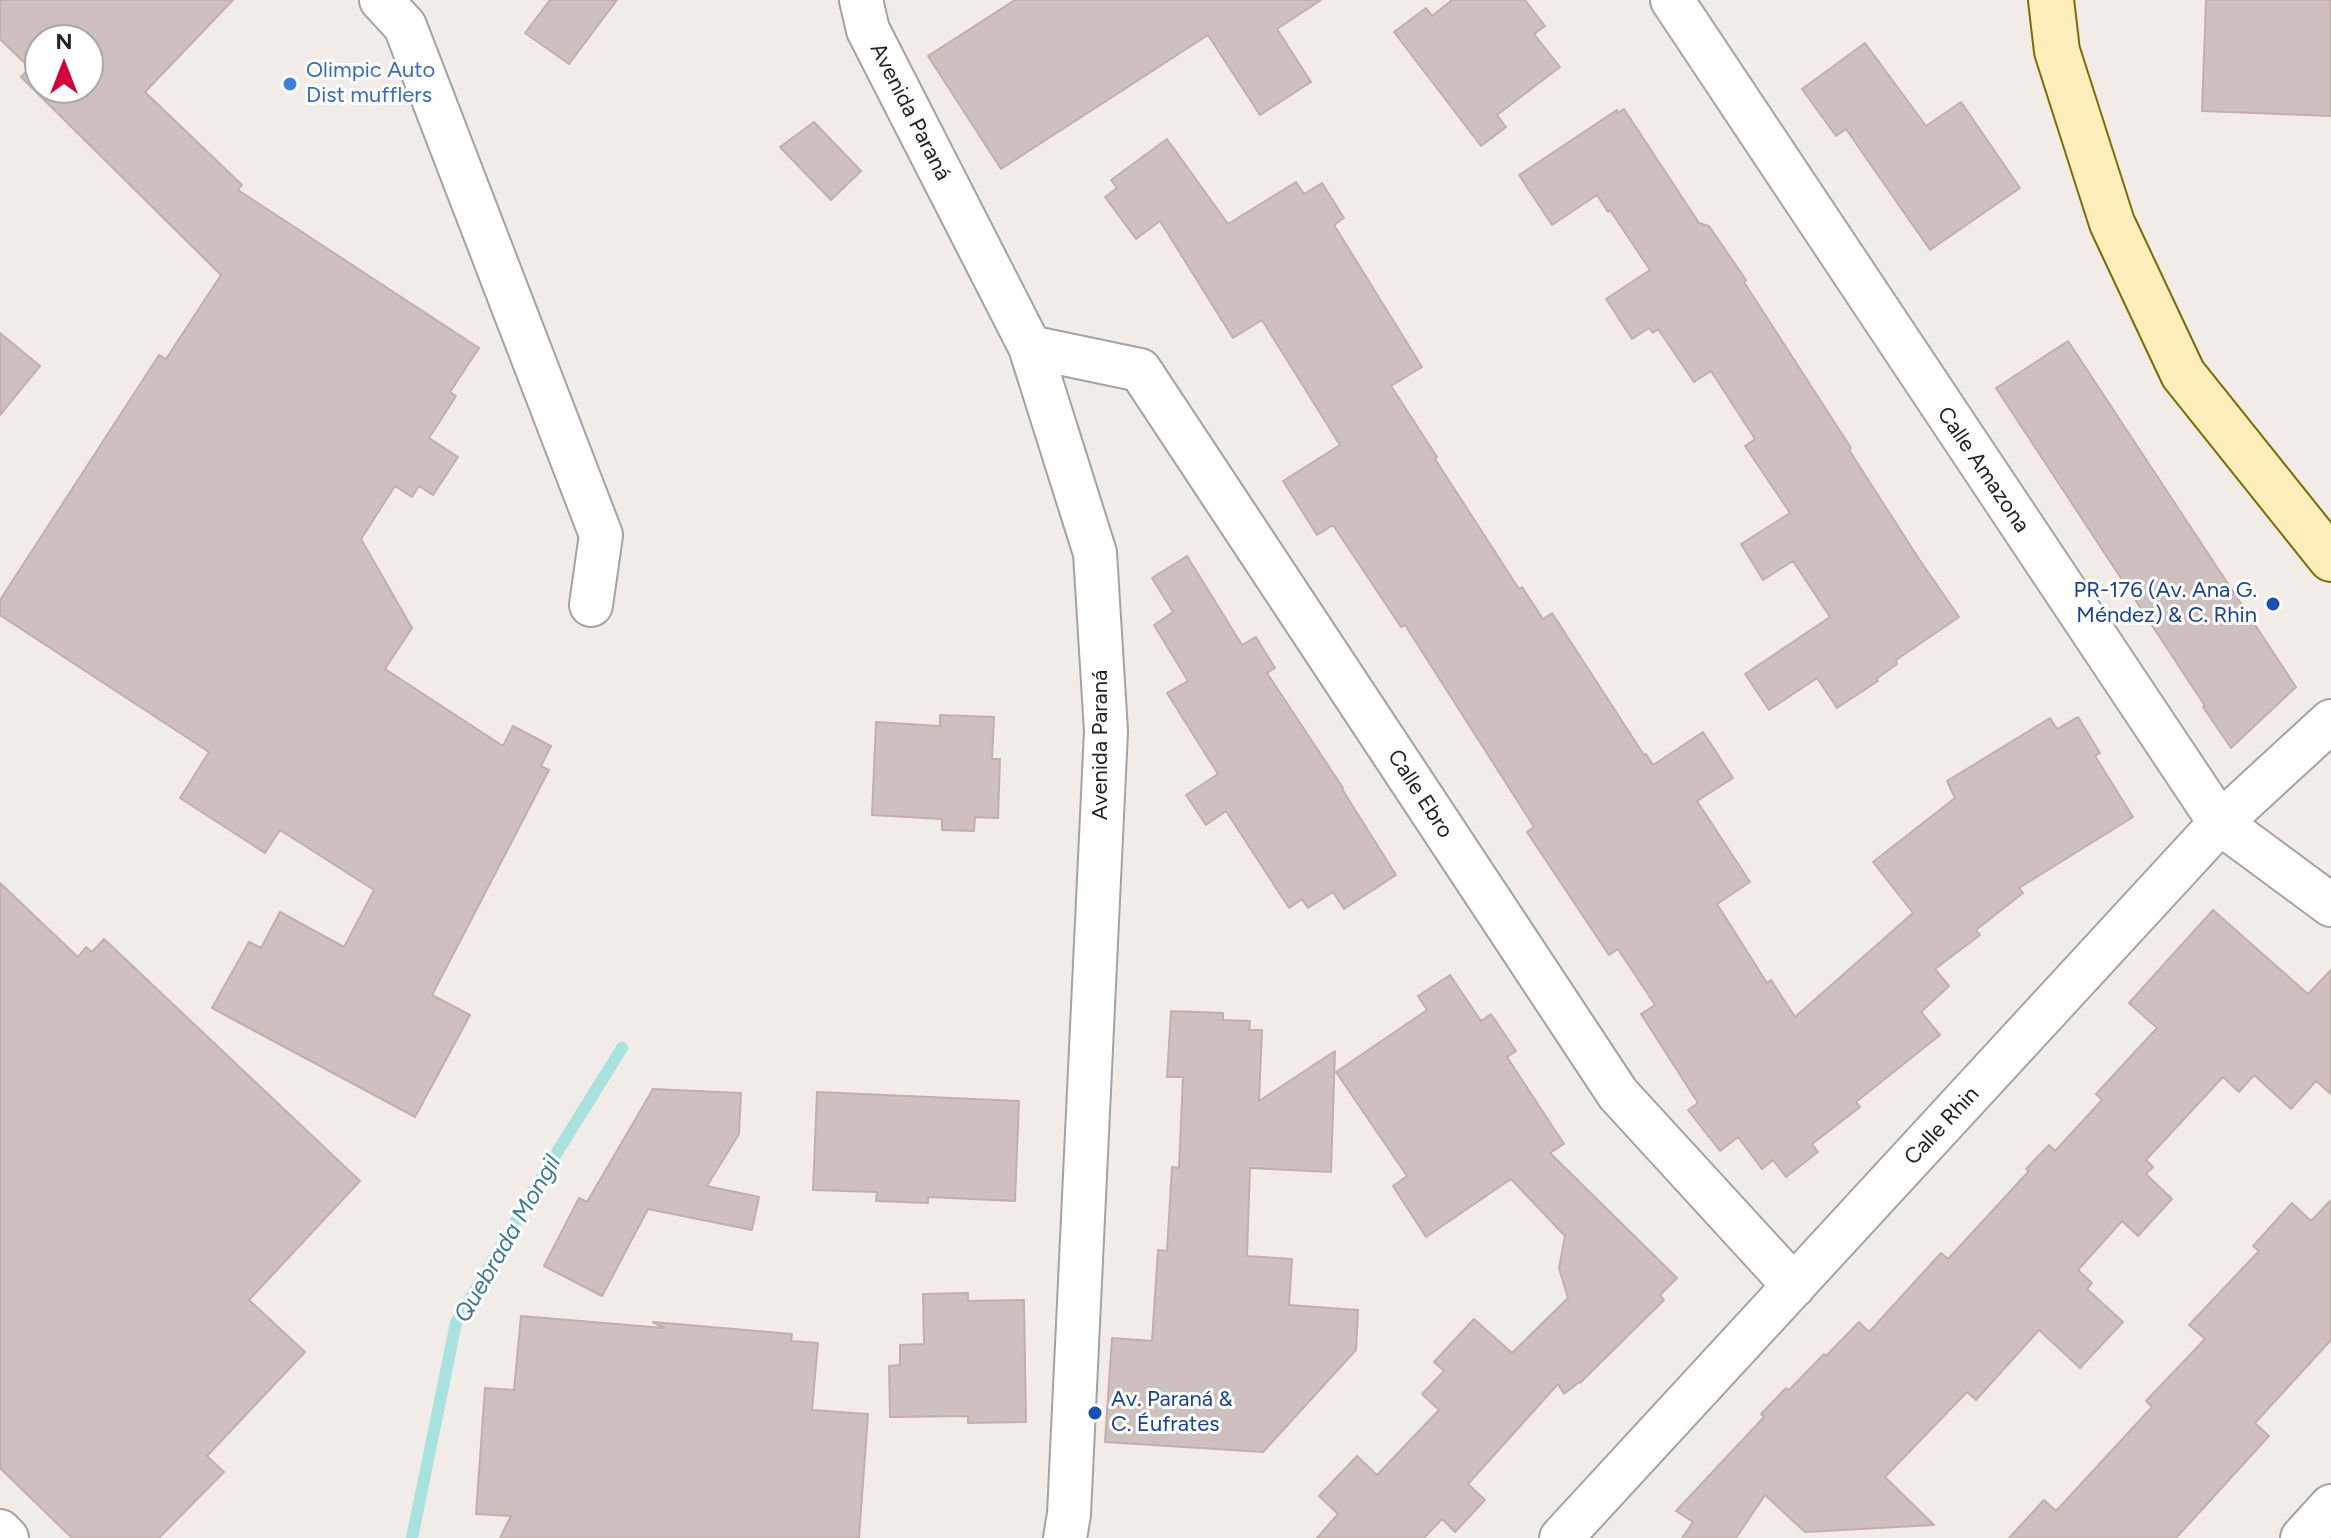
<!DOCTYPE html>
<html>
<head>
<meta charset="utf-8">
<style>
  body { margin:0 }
  #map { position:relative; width:2331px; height:1538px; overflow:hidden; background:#f2ece8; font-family:Figtree,sans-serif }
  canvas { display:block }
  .north { position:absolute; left:24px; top:24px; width:80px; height:80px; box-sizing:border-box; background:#fff; border:2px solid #a7a7a7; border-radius:50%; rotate:0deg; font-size:22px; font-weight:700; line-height:32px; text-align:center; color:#222 }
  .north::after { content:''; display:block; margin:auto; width:28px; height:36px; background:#d3003b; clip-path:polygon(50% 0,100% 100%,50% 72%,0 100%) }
</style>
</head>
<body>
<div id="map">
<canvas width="2331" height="1538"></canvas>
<div class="north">N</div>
</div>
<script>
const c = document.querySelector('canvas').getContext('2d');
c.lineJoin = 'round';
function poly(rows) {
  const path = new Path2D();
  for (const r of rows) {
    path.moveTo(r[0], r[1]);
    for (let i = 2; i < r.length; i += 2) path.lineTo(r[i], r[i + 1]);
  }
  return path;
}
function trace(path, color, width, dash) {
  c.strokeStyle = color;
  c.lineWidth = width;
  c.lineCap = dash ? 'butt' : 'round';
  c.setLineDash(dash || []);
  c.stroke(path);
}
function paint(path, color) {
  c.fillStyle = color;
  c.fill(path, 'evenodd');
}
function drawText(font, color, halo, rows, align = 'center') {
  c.font = font + ' Figtree,sans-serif';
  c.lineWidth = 6;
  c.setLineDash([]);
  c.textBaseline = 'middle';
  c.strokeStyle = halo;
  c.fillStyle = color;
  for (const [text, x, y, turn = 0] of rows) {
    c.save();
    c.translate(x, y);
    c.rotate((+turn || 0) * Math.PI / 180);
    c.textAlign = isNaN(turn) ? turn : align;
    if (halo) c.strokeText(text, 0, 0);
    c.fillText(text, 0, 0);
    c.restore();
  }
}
const stream = poly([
  [412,1538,456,1323,546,1170,622,1048]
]);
const building = poly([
  [0,0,233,0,145,92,242,185,238,190,479,348,450,392,456,396,429,438,458,457,433,495,419,486,412,497,395,486,361,539,412,628,385,669,503,746,513,726,551,746,541,766,549,770,432,995,470,1015,415,1117,212,1008,249,942,261,948,280,912,344,947,374,890,280,830,265,853,180,798,209,752,0,615,0,600,159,355,166,359,221,275,21,77,30,68,0,39,0,0],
  [40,40,88,40,88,88,40,88,40,40],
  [550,0,617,0,569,64,525,33,550,0],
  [1015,0,1321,0,1277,29,1311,82,1260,115,1208,35,1001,169,928,56,1015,0],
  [1452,0,1525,0,1545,26,1534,34,1560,67,1497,115,1506,127,1481,146,1394,32,1426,8,1432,16,1452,0],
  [2206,0,2331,0,2331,116,2202,111,2206,0],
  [1865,43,1926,126,1961,102,2020,188,1930,250,1846,129,1836,136,1802,89,1865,43],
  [1624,109,1699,223,1709,226,1746,280,1744,282,1851,448,1849,450,1919,559,1959,617,1896,660,1897,664,1876,679,1878,681,1837,708,1817,678,1769,710,1745,674,1830,617,1793,561,1763,580,1741,544,1790,513,1745,446,1755,439,1711,371,1694,382,1658,329,1653,333,1649,328,1632,339,1606,299,1650,270,1610,210,1608,212,1597,195,1552,225,1519,175,1617,110,1618,113,1624,109],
  [814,122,861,171,831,200,780,147,814,122],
  [1167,139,1228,224,1296,182,1304,194,1322,183,1344,218,1334,225,1422,367,1391,386,1437,457,1435,459,1519,589,1522,587,1543,619,1552,613,1644,755,1646,754,1653,765,1703,732,1733,778,1697,801,1750,882,1717,904,1767,983,1771,980,1795,1017,1913,913,1873,862,1955,798,1947,781,2050,718,2057,729,2078,717,2100,753,2095,756,2133,817,2019,888,2023,893,1976,930,1980,935,1935,969,1949,986,1921,1012,1940,1035,1856,1102,1860,1107,1812,1144,1818,1152,1786,1177,1773,1160,1762,1169,1738,1137,1720,1151,1688,1110,1698,1103,1641,1014,1655,1005,1618,949,1609,955,1527,832,1534,827,1405,625,1401,627,1333,525,1317,535,1283,481,1340,445,1262,320,1233,338,1160,221,1136,239,1105,197,1117,188,1111,180,1167,139],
  [0,333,40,366,0,415,0,333],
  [2068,341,2296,687,2231,748,2203,707,2205,706,1996,388,2068,341],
  [1187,556,1242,645,1256,637,1275,668,1267,673,1343,788,1342,789,1396,875,1344,909,1333,892,1308,908,1302,899,1289,908,1226,811,1206,825,1186,795,1218,774,1167,693,1188,681,1154,625,1173,612,1152,578,1187,556],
  [940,715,994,717,992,759,1000,759,998,818,975,817,974,831,942,830,942,819,872,815,876,722,940,726,940,715],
  [0,883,78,957,86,947,92,952,104,939,360,1181,249,1300,305,1352,207,1456,224,1472,159,1538,72,1538,0,1468,0,883],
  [2213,910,2308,994,2331,970,2331,1094,2316,1081,2291,1109,2254,1075,2239,1092,2223,1077,2146,1160,2153,1167,2146,1174,2172,1199,2138,1236,2122,1221,2078,1270,2092,1283,2087,1289,2123,1322,2080,1368,2039,1330,1976,1400,1967,1392,1885,1477,1934,1525,1805,1532,1765,1495,1736,1538,1682,1538,1693,1522,1676,1511,1764,1417,1761,1414,1786,1388,1789,1390,1824,1354,1826,1356,1859,1322,1869,1332,1941,1253,1948,1259,2029,1171,2026,1169,2049,1145,2055,1151,2102,1100,2096,1094,2157,1028,2129,1003,2213,910],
  [1450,975,1481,1021,1491,1014,1516,1051,1507,1057,1564,1144,1550,1153,1677,1278,1660,1295,1664,1300,1580,1383,1579,1382,1564,1394,1558,1384,1468,1484,1485,1500,1455,1532,1442,1519,1424,1538,1317,1538,1338,1514,1319,1496,1357,1456,1377,1475,1439,1410,1422,1394,1444,1371,1434,1362,1474,1319,1512,1353,1568,1298,1559,1268,1565,1236,1511,1179,1426,1237,1393,1186,1407,1176,1336,1072,1427,1010,1418,996,1450,975],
  [1171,1011,1223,1013,1223,1020,1250,1021,1249,1030,1262,1030,1259,1101,1335,1051,1331,1172,1250,1168,1247,1256,1292,1259,1289,1305,1358,1310,1356,1350,1263,1452,1105,1442,1112,1338,1152,1341,1158,1250,1167,1251,1172,1167,1179,1168,1183,1077,1167,1077,1171,1011],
  [653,1089,741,1093,739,1134,707,1186,759,1197,752,1230,648,1209,602,1296,544,1266,579,1198,587,1202,653,1089],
  [817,1092,1019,1101,1015,1201,928,1197,928,1203,876,1201,877,1192,813,1190,817,1092],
  [2331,1200,2331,1340,2255,1423,2269,1436,2176,1538,2009,1538,2044,1500,2056,1511,2152,1407,2146,1401,2205,1339,2189,1325,2259,1251,2253,1246,2292,1203,2311,1221,2331,1200],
  [968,1293,968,1301,1024,1300,1026,1422,968,1423,968,1416,890,1417,889,1366,900,1365,900,1345,924,1344,923,1294,968,1293],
  [521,1316,664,1328,653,1322,792,1334,791,1341,818,1343,812,1410,868,1414,859,1538,500,1538,511,1516,476,1514,485,1388,514,1390,521,1316]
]);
const minor = poly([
  [381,0,405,26,601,535,591,605],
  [861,0,868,30,1030,347,1095,553,1106,731,1069,1514,1065,1538],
  [1672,0,2220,823,2331,905],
  [1030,347,1140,370,1618,1094,1794,1286],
  [0,1531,7,1538],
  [1561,1538,2220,823,2331,721],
  [2302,1538,2331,1506]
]);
const secondary = poly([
  [2051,0,2057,51,2112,223,2183,374,2331,559]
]);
const markers = [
  [290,84,8,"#3f7fe0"],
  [2273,604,8,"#1a4fb4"],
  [1095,1413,8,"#1a4fb4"]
];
const shopNames = [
  ["Olimpic Auto",306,71],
  ["Dist mufflers",306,96]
];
const streetNames = [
  ["Avenida Paraná",910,112,63],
  ["Calle Amazona",1983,470,56],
  ["Avenida Paraná",1101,745,-90],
  ["Calle Ebro",1420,794,57],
  ["Calle Rhin",1942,1126,-47]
];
const transitNames = [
  ["PR-176 (Av. Ana G.",2257,591],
  ["Méndez) & C. Rhin",2257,616],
  ["Av. Paraná &",1111,1400,"left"],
  ["C. Éufrates",1111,1425,"left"]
];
const waterNames = [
  ["Quebrada Mongil",508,1239,-60]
];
trace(stream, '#a7e2de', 12);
paint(building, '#cec0be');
trace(building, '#c5aea9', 2);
trace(minor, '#a3a3a3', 46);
trace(secondary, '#816b00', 48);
trace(minor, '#fff', 42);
trace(secondary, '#fdeebb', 44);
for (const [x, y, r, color] of markers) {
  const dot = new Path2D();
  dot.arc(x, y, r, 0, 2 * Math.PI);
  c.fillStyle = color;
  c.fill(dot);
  trace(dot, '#fff', 3);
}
drawText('22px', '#366cbe', '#fff', shopNames, 'left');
drawText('22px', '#222', '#fff', streetNames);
drawText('22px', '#164399', '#fff', transitNames, 'right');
drawText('italic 24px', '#3a7c8e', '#fff', waterNames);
</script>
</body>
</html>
